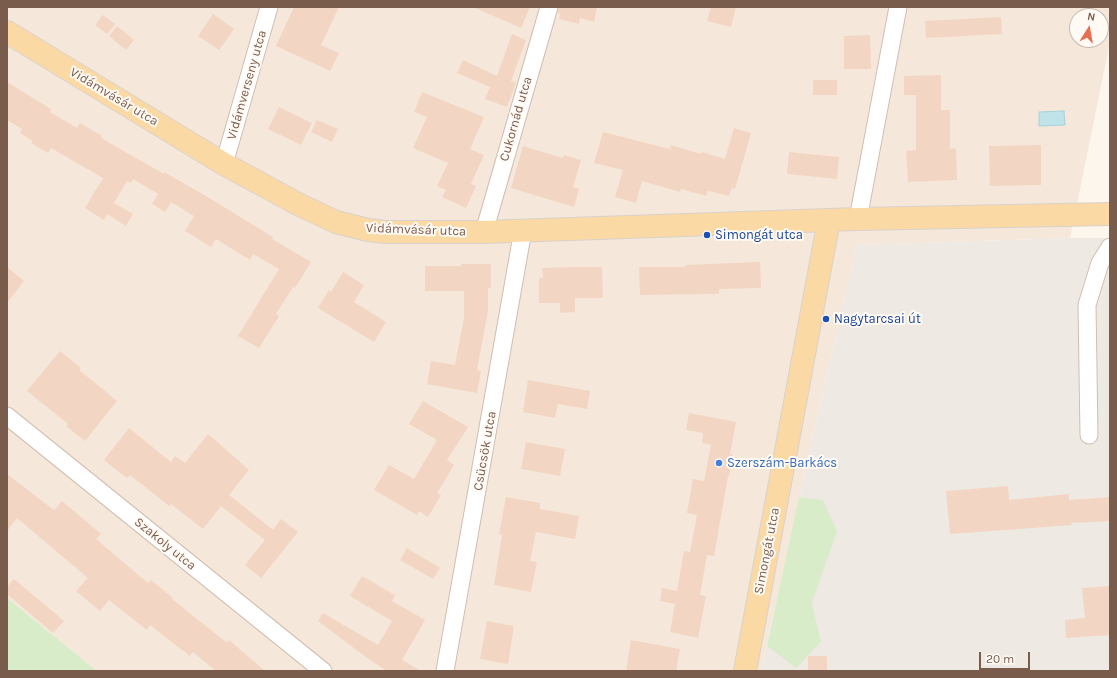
<!DOCTYPE html>
<html>
<head>
<meta charset="utf-8">
<style>
  body { margin:0 }
  #map { position:relative; width:1117px; height:678px; overflow:hidden; background:#fdf6ec; font-family:Karla,sans-serif }
  canvas { display:block }
  .frame { position:absolute; inset:0; border:8px solid #7a5c4d; pointer-events:none }
  .north { position:absolute; left:1069px; top:8px; width:40px; height:40px; box-sizing:border-box; background:#fffaf3; border:1px solid #cabbb1; border-radius:50%; rotate:11deg; font-size:11px; font-weight:700; line-height:16px; text-align:center; color:#7a5c4d }
  .north::after { content:''; display:block; margin:auto; width:14px; height:18px; background:#e76f51; clip-path:polygon(50% 0,100% 100%,50% 72%,0 100%) }
  .scale { position:absolute; left:979px; top:652px; width:51px; height:18px; box-sizing:border-box; border:2px solid #7a5c4d; border-top:0; padding-left:5px; font-size:12px; line-height:14px; white-space:nowrap; color:#7a5c4d; -webkit-text-stroke:3px #fffaf3; paint-order:stroke }
</style>
</head>
<body>
<div id="map">
<canvas width="1117" height="678"></canvas>
<div class="frame"></div>
<div class="north">N</div>
<div class="scale">20 m</div>
</div>
<script>
const c = document.querySelector('canvas').getContext('2d');
c.lineJoin = 'round';
function paint(path, color) {
  c.fillStyle = color;
  c.fill(path, 'evenodd');
}
function poly(rows) {
  const path = new Path2D();
  for (const r of rows) {
    path.moveTo(r[0], r[1]);
    for (let i = 2; i < r.length; i += 2) path.lineTo(r[i], r[i + 1]);
  }
  return path;
}
function trace(path, color, width, dash) {
  c.strokeStyle = color;
  c.lineWidth = width;
  c.lineCap = dash ? 'butt' : 'round';
  c.setLineDash(dash || []);
  c.stroke(path);
}
function drawText(font, color, halo, rows, align = 'center') {
  c.font = font + ' Karla,sans-serif';
  c.lineWidth = 4;
  c.setLineDash([]);
  c.textBaseline = 'middle';
  c.strokeStyle = halo;
  c.fillStyle = color;
  for (const [text, x, y, turn = 0] of rows) {
    c.save();
    c.translate(x, y);
    c.rotate((+turn || 0) * Math.PI / 180);
    c.textAlign = isNaN(turn) ? turn : align;
    if (halo) c.strokeText(text, 0, 0);
    c.fillText(text, 0, 0);
    c.restore();
  }
}
const residential = poly([
  [7,7,1110,7,1110,42,1070,238,857,245,819,409,761,671,97,671,7,598],
  [1077,16,1101,16,1101,40,1077,40]
]);
const industrial = poly([
  [1070,238,1110,238,1110,671,761,671,819,409,857,245]
]);
const green = poly([
  [799,497,823,500,837,531,812,603,821,642,796,668,767,646],
  [7,598,97,671,7,671]
]);
const water = poly([
  [1064,111,1065,125,1039,126,1039,112,1064,111]
]);
const building = poly([
  [294,7,339,7,321,45,339,53,330,71,276,46],
  [473,7,530,7,521,28],
  [559,7,597,7,594,22,580,18,579,24,559,19,560,14,558,13],
  [711,7,736,7,731,27,707,21],
  [213,14,234,29,219,50,198,36],
  [103,15,115,24,107,34,95,25],
  [1001,17,1002,34,926,38,925,21],
  [117,26,134,40,126,50,109,36],
  [512,34,526,40,511,81,516,83,507,107,485,99,490,87,457,73,463,60,497,76],
  [870,35,871,69,844,69,844,36],
  [941,75,941,110,950,110,950,149,956,148,957,180,908,182,906,151,916,150,916,95,904,95,904,76],
  [813,80,837,80,837,95,813,95],
  [7,82,51,109,50,112,77,128,80,123,102,136,101,138,164,174,164,172,206,196,273,237,272,239,311,262,295,288,293,287,276,314,279,316,259,348,238,336,279,269,253,254,250,260,216,239,211,247,185,231,194,216,171,202,165,212,152,204,158,194,133,179,131,183,127,181,114,203,133,214,126,226,107,214,104,220,85,208,103,178,51,148,48,153,31,143,33,141,20,133,22,129,7,120],
  [422,92,484,117,470,149,484,155,471,184,476,186,466,208,442,197,446,190,437,186,448,163,413,148,427,117,414,112],
  [279,107,312,123,301,145,268,129],
  [317,120,338,129,332,142,311,132],
  [734,128,751,133,735,189,732,188,729,196,708,191,706,196,681,189,680,192,642,181,636,203,615,197,623,170,594,163,603,132,670,149,671,145,701,154,702,152,725,159],
  [1041,145,1041,185,990,186,989,146],
  [523,146,563,158,564,155,581,160,573,187,579,189,574,207,511,188],
  [789,152,839,157,837,179,787,174],
  [760,262,761,288,719,289,719,294,640,295,639,267,685,267,685,265],
  [461,264,491,264,491,288,488,288,488,311,477,370,481,371,477,393,427,384,431,361,455,365,464,318,464,291,425,291,425,266,461,266],
  [7,267,24,281,7,303],
  [574,267,602,267,603,298,575,298,575,312,560,313,560,303,539,303,539,278,543,278,542,268],
  [343,272,364,285,354,302,386,322,374,342,318,308,329,290,331,292],
  [60,351,81,368,79,370,117,401,85,441,66,426,68,424,27,391],
  [528,380,590,391,587,409,558,404,555,418,523,412],
  [423,401,468,427,447,460,454,465,437,493,441,495,428,517,419,511,417,515,374,490,389,465,414,479,437,440,409,424],
  [689,413,736,422,730,454,733,455,729,476,728,476,714,556,707,555,700,595,706,596,698,638,670,632,675,604,660,601,662,588,677,591,684,551,690,552,697,515,687,513,693,479,704,481,711,445,702,443,703,433,686,430],
  [129,428,171,462,175,456,185,463,208,434,249,470,229,495,273,530,281,519,298,532,261,578,245,565,265,540,221,506,203,529,171,504,169,506,130,475,127,478,104,460],
  [526,442,565,449,560,476,521,469],
  [7,474,54,510,62,501,101,534,96,539,148,583,151,580,173,598,172,599,227,643,229,640,265,671,216,671,193,652,190,656,150,625,147,630,109,600,100,611,76,591,88,578,17,518,7,531],
  [1008,486,1009,500,1069,494,1069,500,1110,497,1110,521,1071,523,1072,525,1019,529,950,534,946,491],
  [506,497,540,503,540,509,579,516,575,539,536,532,530,561,537,562,531,592,494,585,502,535,499,534],
  [407,548,440,568,433,579,400,560],
  [362,576,395,595,392,601,425,620,402,660,421,671,387,671,363,655,318,621,323,613,378,645,392,621,350,596],
  [14,579,64,621,53,633,7,594,7,587],
  [1110,586,1110,635,1066,638,1065,620,1085,618,1082,588],
  [487,621,514,626,508,664,480,659],
  [631,640,680,649,676,671,626,671],
  [808,656,827,656,827,671,808,671]
]);
const minor = poly([
  [224,164,269,7],
  [858,219,898,7],
  [484,232,549,7],
  [7,416,323,671],
  [1089,435,1087,305,1100,263,1110,247],
  [445,671,523,230]
]);
const major = poly([
  [7,32,224,164,298,204,336,222,368,230,386,232,484,232,858,219,1110,214],
  [745,671,829,220]
]);
const markers = [
  [707,235,4,"#1a4fb4"],
  [826,319,4,"#1a4fb4"],
  [719,463,4,"#3f7fe0"]
];
const streetNames = [
  ["Vidámverseny utca",247,85,-74],
  ["Vidámvásár utca",114,97,31],
  ["Cukornád utca",516,119,-74],
  ["Vidámvásár utca",416,230,2],
  ["Csücsök utca",485,451,-80],
  ["Szakoly utca",165,544,39],
  ["Simongát utca",767,551,-79]
];
const transitNames = [
  ["Simongát utca",715,235],
  ["Nagytarcsai út",834,319]
];
const shopNames = [
  ["Szerszám-Barkács",727,463]
];
paint(residential, '#f5e8da');
paint(industrial, '#efe9e4');
paint(green, '#d8ecc9');
paint(water, '#bfe3e8');
trace(water, '#a5d3da', 1);
paint(building, '#f3d5c3');
trace(minor, '#d1beb0', 19);
trace(major, '#dad1cd', 24);
trace(minor, '#fff', 17);
trace(major, '#fbd9a5', 22);
for (const [x, y, r, color] of markers) {
  const dot = new Path2D();
  dot.arc(x, y, r, 0, 2 * Math.PI);
  c.fillStyle = color;
  c.fill(dot);
  trace(dot, '#fffaf3', 1.5);
}
drawText('13px', '#7a5c4d', '#fffaf3', streetNames);
drawText('13px', '#164399', '#fffaf3', transitNames, 'left');
drawText('13px', '#366cbe', '#fffaf3', shopNames, 'left');
</script>
</body>
</html>
